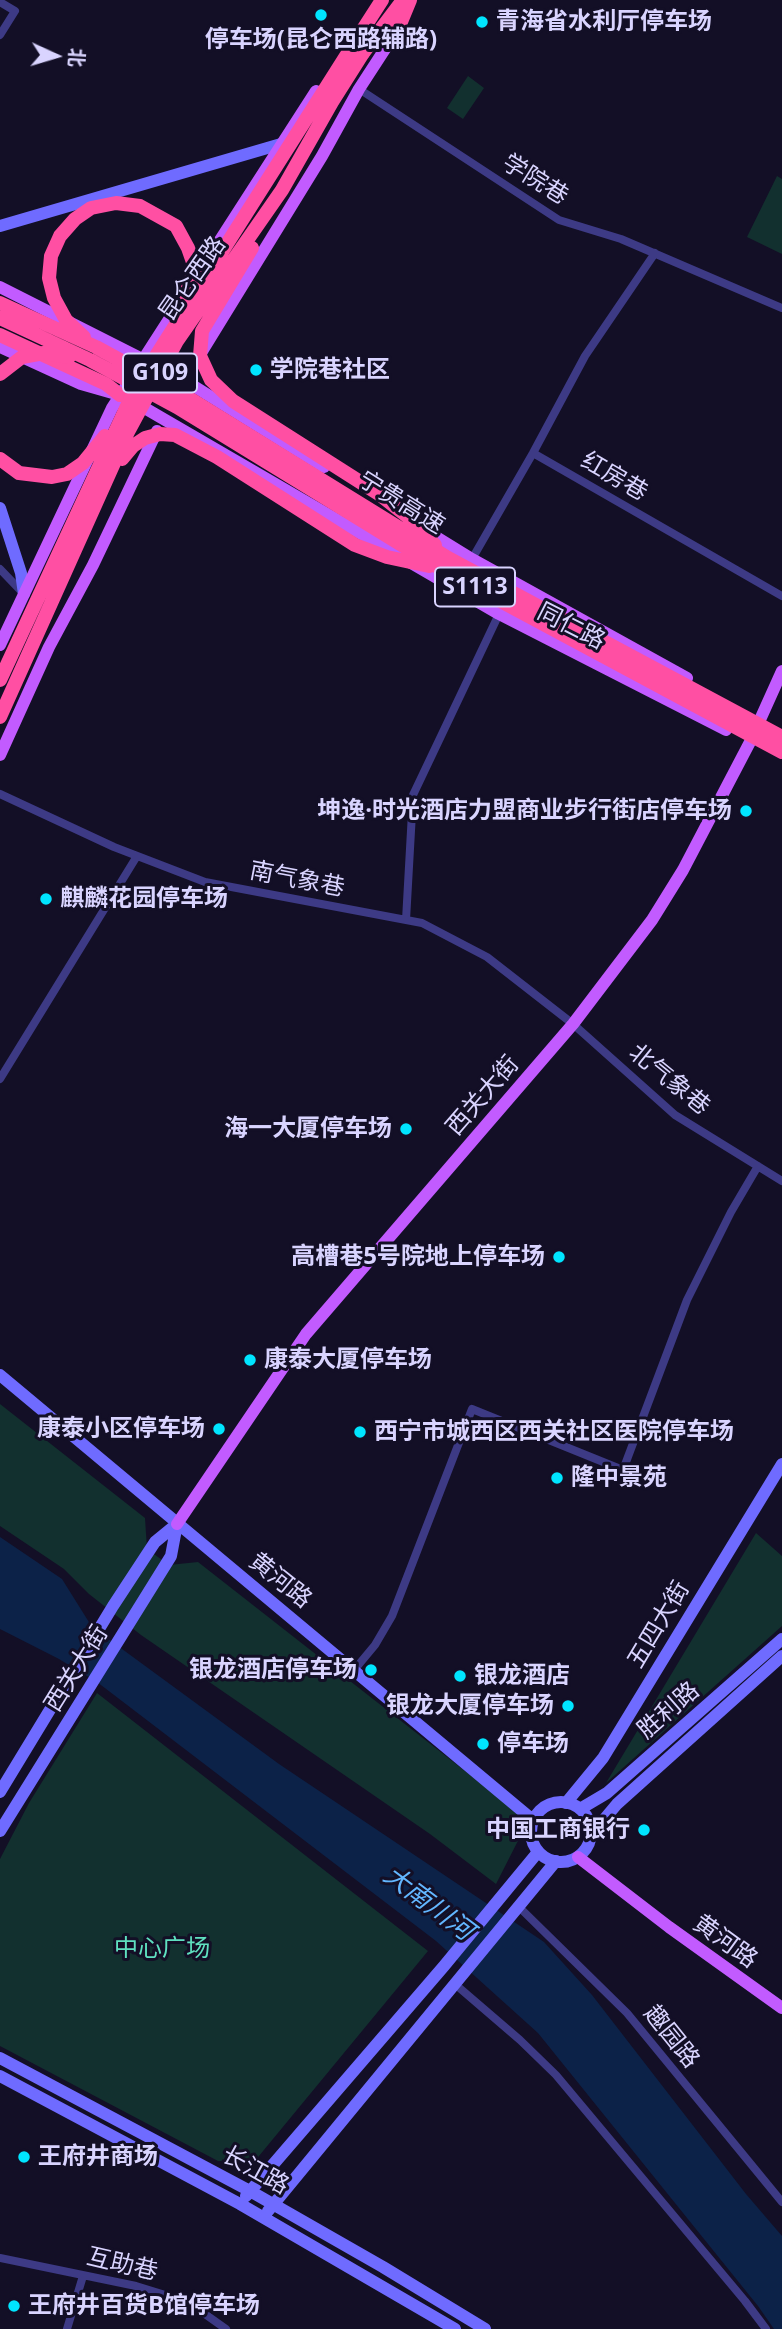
<!DOCTYPE html>
<html>
<head>
<meta charset="utf-8">
<style>
  body { margin:0 }
  #map { position:relative; width:782px; height:2329px; overflow:hidden; background:#130f26; font-family:"Open Sans","Noto Sans SC",sans-serif }
  canvas { display:block }
  .north { position:absolute; left:21px; top:21px; width:70px; height:70px; -webkit-text-stroke:5px #130f26; paint-order:stroke; rotate:94deg; font-size:19px; font-weight:700; line-height:28px; text-align:center; color:#d9d4ff }
  .north::after { content:''; display:block; margin:auto; width:24px; height:32px; background:#d9d4ff; clip-path:polygon(50% 0,100% 100%,50% 72%,0 100%) }
</style>
</head>
<body>
<div id="map">
<canvas width="782" height="2329"></canvas>
<div class="north">北</div>
</div>
<script>
const c = document.querySelector('canvas').getContext('2d');
c.lineJoin = 'round';
function paint(path, color) {
  c.fillStyle = color;
  c.fill(path, 'evenodd');
}
function poly(rows) {
  const path = new Path2D();
  for (const r of rows) {
    if (r.length === 3) {
      path.moveTo(r[0] + r[2], r[1]);
      path.arc(r[0], r[1], r[2], 0, 2 * Math.PI);
      continue;
    }
    path.moveTo(r[0], r[1]);
    for (let i = 2; i < r.length; i += 2) path.lineTo(r[i], r[i + 1]);
  }
  return path;
}
function trace(path, color, width, dash) {
  c.strokeStyle = color;
  c.lineWidth = width;
  c.lineCap = dash ? 'butt' : 'round';
  c.setLineDash(dash || []);
  c.stroke(path);
}
function drawText(font, color, halo, rows, align = 'center') {
  c.font = font + ' "Open Sans","Noto Sans SC",sans-serif';
  c.lineWidth = 6;
  c.setLineDash([]);
  c.textBaseline = 'middle';
  c.strokeStyle = halo;
  c.fillStyle = color;
  for (const [text, x, y, turn = 0] of rows) {
    c.save();
    c.translate(x, y);
    c.rotate((+turn || 0) * Math.PI / 180);
    c.textAlign = isNaN(turn) ? turn : align;
    if (halo) c.strokeText(text, 0, 0);
    c.fillText(text, 0, 0);
    c.restore();
  }
}
const green = poly([
  [468,76,484,88,463,119,447,108],
  [777,176,782,179,782,254,747,237],
  [0,1404,145,1518,147,1549,169,1565,198,1562,525,1818,524,1829,496,1884,430,1834,141,1635,89,1594,64,1569,0,1526],
  [756,1533,782,1556,782,1626,606,1783],
  [97,1693,428,1951,254,2162,218,2161,0,2046,0,1859,29,1803]
]);
const water = poly([
  [0,1537,62,1579,92,1627,279,1764,544,1942,592,1995,746,2194,782,2236,782,2329,774,2329,758,2306,538,2033,436,1941,97,1682,59,1659,0,1629]
]);
const street = poly([
  [0,2,15,11,0,35],
  [359,89,559,220,621,239,782,308],
  [533,453,782,596],
  [472,559,533,453,585,356,655,253],
  [0,569,22,592],
  [0,794,114,847,205,882,422,923,487,957,573,1024,675,1115,782,1181],
  [406,920,413,795,499,614],
  [0,1079,137,856],
  [355,1669,375,1645,392,1616,472,1409,623,1470,687,1300,731,1212,758,1166],
  [519,1907,627,2013,782,2202],
  [456,1985,520,2040,556,2075,745,2301,766,2329],
  [0,2258,136,2286,188,2302,226,2329],
  [67,2329,83,2276]
]);
const secondary = poly([
  [0,226,281,144],
  [0,508,21,573,24,594],
  [0,1375,533,1820],
  [0,1792,113,1606,155,1542,177,1524],
  [561,1832,30],
  [566,1803,603,1758,782,1464],
  [580,1809,607,1793,782,1639],
  [0,1831,171,1556,177,1524],
  [591,1835,617,1804,782,1656],
  [0,2058,250,2191,383,2267,485,2329],
  [0,2076,240,2204,455,2329],
  [246,2196,444,1966,538,1852],
  [268,2211,556,1861]
]);
const primary = poly([
  [0,287,184,380,324,467],
  [0,347,81,384,116,394],
  [180,387,322,156,359,89,398,29],
  [136,403,499,614,726,730],
  [425,530,472,559,687,678],
  [0,645,112,408,316,91],
  [0,755,49,647,93,565,157,431],
  [177,1524,306,1334,573,1024,652,920,683,870,750,742,782,671],
  [578,1857,669,1927,782,2008]
]);
const highway = poly([
  [398,29,410,0],
  [353,45,382,0],
  [363,53,403,0],
  [0,335,106,384,120,395]
]);
const highwayBridge = poly([
  [252,248,202,331,200,356,211,380,233,401,379,494,412,520,435,545],
  [0,303,96,347,184,395,448,558,782,737],
  [0,318,90,360,177,407,441,569,782,752],
  [84,337,66,320,54,298,49,278,51,256,60,236,75,219,91,208,116,203,140,206,176,226,188,248,195,268,183,302],
  [0,374,22,357,44,353,69,357],
  [0,459,19,473,52,477,67,474,83,463,105,436],
  [122,459,133,446,145,438,160,434,175,435,217,457,355,545,387,557,429,566],
  [0,680,135,389,353,45],
  [0,717,128,432,177,341,282,190,332,102,363,53]
]);
const markers = [
  [321,15,7,"#00e5ff"],
  [482,22,7,"#00e5ff"],
  [256,370,7,"#00e5ff"],
  [746,811,7,"#00e5ff"],
  [46,899,7,"#00e5ff"],
  [406,1129,7,"#00e5ff"],
  [559,1257,7,"#00e5ff"],
  [250,1360,7,"#00e5ff"],
  [219,1429,7,"#00e5ff"],
  [360,1432,7,"#00e5ff"],
  [557,1478,7,"#00e5ff"],
  [371,1670,7,"#00e5ff"],
  [460,1676,7,"#00e5ff"],
  [568,1706,7,"#00e5ff"],
  [483,1744,7,"#00e5ff"],
  [644,1830,7,"#00e5ff"],
  [24,2157,7,"#00e5ff"],
  [14,2306,7,"#00e5ff"]
];
const shields = [
  [160,373,74],
  [475,587,80]
];
const shieldNames = [
  ["G109",160,373],
  ["S1113",475,587]
];
const poiNames = [
  ["青海省水利厅停车场",496,22],
  ["停车场(昆仑西路辅路)",321,40,"center"],
  ["学院巷社区",270,370],
  ["坤逸·时光酒店力盟商业步行街店停车场",732,811,"right"],
  ["麒麟花园停车场",60,899],
  ["海一大厦停车场",392,1129,"right"],
  ["高槽巷5号院地上停车场",545,1257,"right"],
  ["康泰大厦停车场",264,1360],
  ["康泰小区停车场",205,1429,"right"],
  ["西宁市城西区西关社区医院停车场",374,1432],
  ["隆中景苑",571,1478],
  ["银龙酒店停车场",357,1670,"right"],
  ["银龙酒店",474,1676],
  ["银龙大厦停车场",554,1706,"right"],
  ["停车场",497,1744],
  ["中国工商银行",630,1830,"right"],
  ["王府井商场",38,2157],
  ["王府井百货B馆停车场",28,2306]
];
const streetNames = [
  ["学院巷",535,180,32],
  ["昆仑西路",193,279,-55],
  ["红房巷",614,477,30],
  ["宁贵高速",401,503,32],
  ["同仁路",571,627,27],
  ["南气象巷",297,880,11],
  ["北气象巷",669,1080,39],
  ["西关大街",483,1096,-49],
  ["黄河路",280,1581,39],
  ["五四大街",659,1625,-59],
  ["西关大街",77,1669,-58],
  ["胜利路",669,1711,-41],
  ["黄河路",725,1942,36],
  ["趣园路",671,2037,51],
  ["长江路",255,2171,29],
  ["互助巷",122,2265,13]
];
const parkNames = [
  ["中心广场",162,1949]
];
const waterNames = [
  ["大南川河",428,1904,37]
];
paint(green, '#12302f');
paint(water, '#0c2248');
trace(street, '#3d3a85', 8);
trace(secondary, '#6f6bff', 12);
trace(primary, '#c25bff', 12);
trace(highway, '#ff4fa3', 14);
trace(highwayBridge, '#ff4fa3', 14);
for (const [x, y, r, color] of markers) {
  const dot = new Path2D();
  dot.arc(x, y, r, 0, 2 * Math.PI);
  c.fillStyle = color;
  c.fill(dot);
  trace(dot, '#130f26', 2.5);
}
for (const [x, y, w] of shields) {
  const box = new Path2D();
  box.roundRect(x - w / 2, y - 19.5, w, 39, 5);
  c.fillStyle = '#130f26';
  c.fill(box);
  trace(box, '#d9d4ff', 2);
}
drawText('bold 23px', '#d9d4ff', null, shieldNames);
drawText('bold 24px', '#d9d4ff', '#130f26', poiNames, 'left');
drawText('24px', '#d9d4ff', '#130f26', streetNames);
drawText('24px', '#5fe0c0', '#130f26', parkNames);
drawText('italic 26px', '#62b6ff', '#130f26', waterNames);
</script>
</body>
</html>
